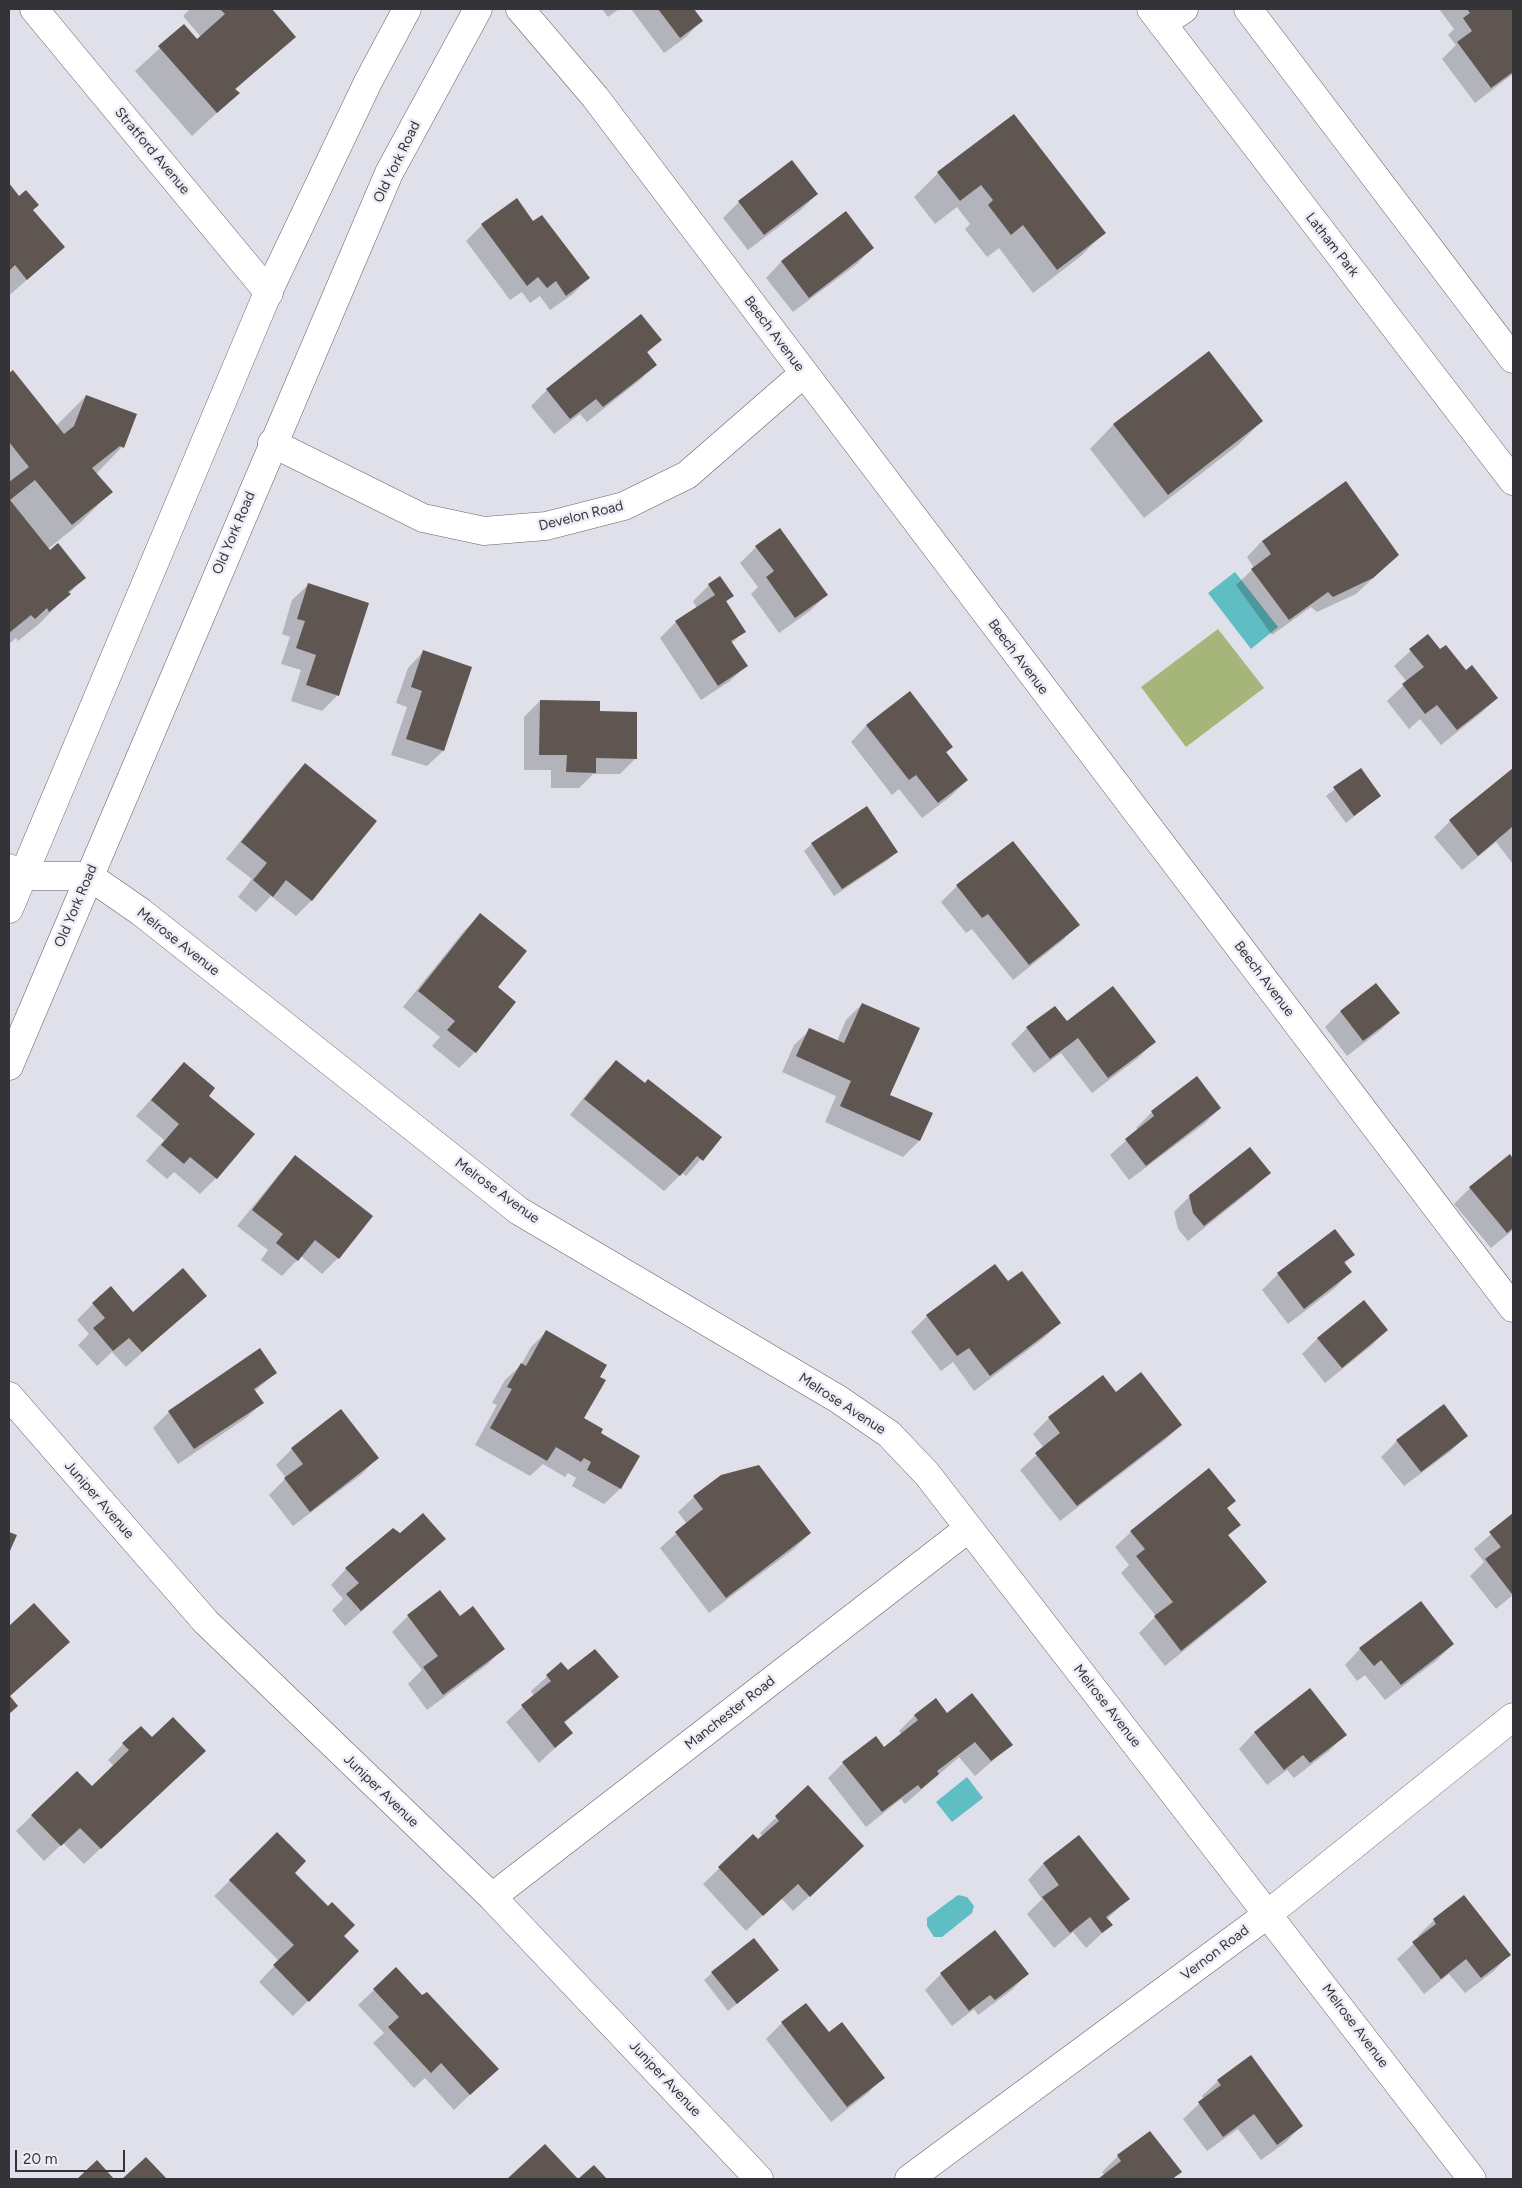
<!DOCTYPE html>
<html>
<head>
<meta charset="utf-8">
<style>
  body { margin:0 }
  #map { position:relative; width:1522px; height:2188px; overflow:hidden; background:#e0e0ea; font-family:Figtree,sans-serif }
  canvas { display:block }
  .frame { position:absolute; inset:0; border:10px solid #343438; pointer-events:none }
  .scale { position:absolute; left:15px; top:2150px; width:110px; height:22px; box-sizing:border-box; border:2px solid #343438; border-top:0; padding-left:6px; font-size:15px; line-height:18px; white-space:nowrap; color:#343438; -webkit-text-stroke:4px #ededf7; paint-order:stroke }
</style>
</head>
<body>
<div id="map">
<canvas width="1522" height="2188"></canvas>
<div class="frame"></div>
<div class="scale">20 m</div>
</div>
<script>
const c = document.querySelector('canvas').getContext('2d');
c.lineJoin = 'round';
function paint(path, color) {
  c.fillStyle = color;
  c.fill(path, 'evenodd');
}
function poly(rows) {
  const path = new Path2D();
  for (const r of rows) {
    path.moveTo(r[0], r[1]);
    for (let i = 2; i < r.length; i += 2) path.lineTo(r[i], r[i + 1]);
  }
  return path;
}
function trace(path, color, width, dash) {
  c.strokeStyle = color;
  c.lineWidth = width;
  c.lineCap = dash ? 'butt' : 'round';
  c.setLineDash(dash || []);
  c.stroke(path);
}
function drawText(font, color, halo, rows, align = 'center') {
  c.font = font + ' Figtree,sans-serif';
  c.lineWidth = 5;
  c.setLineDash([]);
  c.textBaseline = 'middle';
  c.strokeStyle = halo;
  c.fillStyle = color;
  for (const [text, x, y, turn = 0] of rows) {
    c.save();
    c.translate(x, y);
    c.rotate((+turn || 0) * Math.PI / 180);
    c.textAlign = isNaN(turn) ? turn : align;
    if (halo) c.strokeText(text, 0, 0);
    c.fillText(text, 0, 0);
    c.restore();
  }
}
const green = poly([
  [1218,629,1264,688,1186,747,1141,687]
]);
const water = poly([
  [1235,572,1278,627,1251,649,1208,593],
  [967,1777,983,1798,952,1822,936,1802],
  [958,1895,967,1897,974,1906,972,1913,942,1937,934,1937,927,1926,927,1918]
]);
const shadow = poly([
  [190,9,270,9,294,36,235,90,238,93,192,136,135,71,184,26,197,41,201,37,183,16],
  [602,9,619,9,608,17],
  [631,9,692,9,701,21,686,37,664,53],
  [1439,9,1513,9,1513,74,1475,103,1442,59,1456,45,1448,35,1454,29],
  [1013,116,1104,233,1081,256,1033,293,999,248,987,257,965,229,970,224,957,207,935,224,914,197,938,173],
  [9,185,63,247,11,294,9,292],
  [817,194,801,210,748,250,723,218,739,202],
  [516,200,533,223,588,278,573,294,550,310,540,296,530,303,522,292,510,300,466,241,482,225],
  [845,212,872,248,857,264,793,312,766,278,781,262],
  [660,340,646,354,655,365,640,380,587,422,580,414,554,434,531,406,547,390],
  [1208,353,1262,421,1238,445,1144,518,1090,449,1113,425],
  [13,371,56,426,86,396,122,447,96,474,111,492,80,523,48,549,84,578,39,624,18,641,16,638,9,644,9,374],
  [1262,541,1382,570,1356,594,1317,612,1311,607,1272,635,1236,585,1254,568,1247,557],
  [756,547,826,595,810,611,779,633,751,594,758,587,740,563],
  [720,577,732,596,725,603,744,631,731,644,746,666,730,681,701,700,660,638,676,622,697,608,693,601,709,585],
  [308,585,338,695,322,711,291,701,301,670,281,664,290,637,282,634,292,600],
  [1428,635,1440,650,1497,698,1481,713,1441,745,1420,719,1409,729,1387,701,1407,682,1394,666],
  [423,652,443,751,427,766,391,755,407,707,396,703,408,668],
  [909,692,952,747,946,753,967,780,951,796,922,818,899,789,892,795,851,742,866,726],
  [540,701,599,713,635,759,620,774,593,774,579,788,551,788,551,770,524,770,524,717],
  [305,764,375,821,311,901,296,916,271,896,256,912,238,897,252,879,226,859,290,780],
  [1360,769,1380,796,1346,823,1326,796],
  [1513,770,1513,864,1496,842,1462,870,1434,837,1450,821],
  [1012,843,1078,925,1062,941,1013,980,972,929,966,933,941,902,957,886],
  [812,844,896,852,888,860,834,896,804,851],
  [480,915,496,987,475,1052,459,1068,432,1046,440,1037,403,1007,464,931],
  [1376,985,1398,1013,1382,1029,1347,1056,1325,1027,1340,1012],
  [862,1004,889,1096,931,1114,919,1141,903,1157,825,1122,836,1096,782,1072,794,1045,810,1030,837,1041,846,1020],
  [1067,1023,1154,1042,1138,1058,1092,1093,1061,1053,1034,1073,1011,1044,1027,1028],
  [616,1062,720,1137,686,1176,682,1173,664,1191,570,1115,600,1077],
  [184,1063,207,1096,216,1178,200,1194,174,1172,167,1179,146,1161,164,1140,136,1116],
  [1197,1078,1220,1108,1204,1124,1129,1180,1110,1155,1138,1130,1136,1128,1152,1112],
  [1510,1156,1513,1161,1513,1230,1491,1248,1454,1204,1470,1188],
  [295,1157,338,1258,322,1274,301,1256,282,1276,261,1260,268,1250,237,1226,280,1173],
  [1270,1172,1254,1188,1188,1241,1178,1229,1174,1212,1190,1196],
  [1335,1231,1353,1255,1344,1264,1350,1272,1335,1288,1288,1324,1262,1290,1278,1274],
  [1008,1283,1059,1323,1044,1338,974,1391,953,1362,941,1371,911,1332,927,1316],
  [205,1296,126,1367,112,1352,97,1366,78,1345,89,1334,77,1320,93,1304,133,1314],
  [1387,1330,1371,1346,1325,1383,1302,1354,1318,1338],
  [547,1331,598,1377,582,1419,599,1434,638,1456,620,1489,604,1504,572,1486,576,1478,568,1473,565,1477,543,1464,530,1476,475,1445,497,1405,492,1403,505,1380,521,1365,531,1347],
  [276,1372,254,1392,262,1403,246,1418,178,1464,153,1428,169,1412],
  [1115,1393,1181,1425,1165,1440,1060,1521,1020,1470,1044,1448,1033,1434,1049,1418],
  [1444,1405,1466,1436,1451,1451,1404,1486,1381,1457,1397,1441],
  [292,1449,377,1458,362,1474,293,1526,269,1495,286,1478,276,1465],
  [694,1497,810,1533,794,1549,709,1613,660,1548,687,1524,678,1512],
  [1226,1509,1239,1525,1228,1536,1265,1582,1249,1598,1165,1666,1139,1633,1156,1616,1121,1573,1129,1565,1115,1547,1131,1532],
  [1513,1515,1513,1595,1496,1609,1470,1576,1484,1562,1474,1549],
  [400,1535,444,1539,345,1626,332,1610,343,1599,331,1585,346,1569],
  [34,1604,68,1642,9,1697,17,1706,9,1714,9,1627],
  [408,1616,459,1618,503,1648,488,1664,427,1710,408,1684,422,1670,392,1632],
  [1453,1644,1437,1660,1385,1700,1365,1675,1357,1681,1345,1665,1360,1649],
  [561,1664,568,1672,617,1677,602,1692,564,1723,571,1733,539,1763,506,1722,534,1696,531,1691],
  [1310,1690,1345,1735,1329,1751,1294,1778,1287,1770,1267,1785,1239,1749,1254,1733],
  [947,1714,1011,1745,975,1776,959,1757,905,1804,901,1799,866,1827,828,1778,843,1763,884,1749,902,1735,899,1731,915,1715],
  [152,1739,188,1766,84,1864,63,1843,44,1861,16,1831,77,1772,92,1787,114,1766,108,1760,123,1744],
  [808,1787,847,1862,793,1911,781,1898,746,1931,703,1884,753,1836,758,1841,763,1837,760,1833],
  [277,1834,293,1873,343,1936,358,1951,293,2016,259,1982,279,1961,214,1896],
  [1079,1836,1128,1899,1107,1919,1111,1925,1086,1948,1073,1932,1054,1948,1027,1914,1042,1899,1028,1880,1043,1864],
  [1434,1920,1509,1955,1494,1971,1465,1993,1449,1974,1424,1994,1397,1959,1420,1938,1418,1936],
  [995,1932,1027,1974,1012,1990,978,2015,974,2009,952,2026,925,1990,941,1974],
  [778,1970,728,2011,704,1980,712,1973],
  [374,1990,481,2084,454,2110,425,2078,414,2088,373,2043,384,2033,358,2005],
  [806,2005,829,2034,883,2077,868,2093,831,2122,766,2039,782,2023],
  [1218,2081,1301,2126,1286,2142,1261,2160,1238,2129,1207,2151,1183,2119,1204,2099,1202,2096],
  [545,2146,576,2179,509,2179],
  [1118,2156,1180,2172,1173,2179,1100,2179,1105,2175,1102,2172]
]);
const building = poly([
  [220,9,272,9,296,37,235,89,240,93,217,113,158,46,184,24,197,39,225,14],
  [658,9,694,9,703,21,680,38],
  [1467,9,1513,9,1513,72,1491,88,1457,42,1472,31,1463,18,1470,13],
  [1014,114,1106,233,1057,270,1023,225,1011,235,988,205,993,200,981,185,960,201,937,172],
  [792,160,818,194,764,235,738,201],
  [9,183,19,196,26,190,39,205,33,210,65,247,27,280,15,265,9,271],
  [517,198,533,221,542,215,590,278,566,296,556,281,547,288,538,277,527,286,481,224],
  [846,211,874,248,809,298,781,261],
  [641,314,662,340,647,352,657,365,603,407,596,399,570,419,546,389],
  [1209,351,1263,421,1168,495,1113,424],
  [13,370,64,434,74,426,86,395,137,414,124,448,120,446,92,468,113,492,72,525,35,480,10,500,50,550,58,543,86,578,68,592,71,594,49,612,47,608,35,619,31,615,9,633,9,482,29,467,9,442,9,373],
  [1346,481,1399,555,1373,578,1333,597,1328,592,1289,620,1251,569,1271,554,1262,541],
  [780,528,828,595,795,618,766,577,774,571,755,546],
  [720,576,734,596,726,601,746,632,731,641,748,666,718,686,675,621,715,595,708,584],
  [308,583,369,603,339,696,306,685,316,655,296,648,305,621,297,619],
  [1428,634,1440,649,1446,645,1466,670,1472,665,1498,698,1457,730,1437,705,1425,714,1402,684,1424,667,1409,649],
  [423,650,472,667,444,751,406,739,422,691,411,687],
  [910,691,953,747,946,752,968,780,938,803,916,775,909,780,866,725],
  [540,700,600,701,600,711,637,712,637,759,596,758,596,773,566,772,567,755,539,755],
  [305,763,377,821,312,901,286,880,273,897,253,880,267,863,241,842],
  [1361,768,1381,796,1354,816,1333,787],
  [1513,768,1513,829,1512,827,1478,856,1449,820],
  [867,806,898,852,842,889,811,843],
  [1013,841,1080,925,1029,965,988,914,982,918,956,885],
  [480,913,527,951,498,987,516,1002,476,1053,447,1030,455,1021,418,991],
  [1376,983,1400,1013,1363,1041,1340,1011],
  [1113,986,1156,1042,1108,1078,1078,1038,1050,1059,1026,1027,1055,1006,1067,1021],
  [862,1003,920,1028,890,1095,933,1113,920,1141,840,1106,851,1081,796,1056,809,1028,844,1043],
  [616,1060,645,1083,648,1079,722,1137,703,1161,697,1156,680,1176,584,1099],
  [184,1062,215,1088,209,1096,255,1134,217,1179,190,1157,184,1164,161,1145,179,1124,151,1100],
  [1197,1076,1221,1108,1146,1166,1125,1139,1154,1116,1151,1111],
  [1250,1147,1271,1173,1204,1226,1193,1213,1189,1195],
  [1510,1154,1513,1159,1513,1228,1507,1233,1469,1187],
  [295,1155,373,1216,339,1259,315,1240,298,1261,276,1243,283,1234,252,1210],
  [1335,1229,1355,1255,1344,1262,1352,1272,1304,1309,1277,1273],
  [995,1264,1008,1281,1022,1271,1061,1323,990,1376,969,1348,957,1356,926,1315],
  [183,1268,207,1296,142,1352,129,1338,113,1351,93,1328,105,1318,92,1303,111,1286,133,1312],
  [1364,1300,1388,1330,1342,1368,1317,1338],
  [546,1330,607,1365,600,1377,606,1380,584,1418,603,1429,601,1433,640,1456,621,1489,587,1470,591,1462,584,1458,581,1462,556,1447,547,1461,490,1428,512,1389,507,1387,521,1363,526,1366],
  [260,1348,277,1373,254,1389,264,1403,194,1449,168,1411],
  [1141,1372,1182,1425,1077,1506,1035,1453,1060,1433,1048,1417,1103,1375,1116,1392],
  [1444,1404,1468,1436,1421,1472,1396,1440],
  [341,1409,379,1458,310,1512,284,1478,303,1464,291,1448],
  [759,1465,811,1533,726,1598,675,1532,703,1509,693,1496,721,1475],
  [1209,1468,1236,1501,1227,1508,1241,1525,1228,1535,1267,1582,1181,1651,1154,1616,1173,1602,1136,1556,1145,1549,1130,1531],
  [423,1513,446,1539,361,1611,346,1594,359,1583,345,1568,393,1528,400,1533],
  [1513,1513,1513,1593,1512,1594,1485,1559,1501,1547,1489,1532],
  [9,1532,17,1535,9,1553],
  [440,1590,460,1616,473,1606,505,1649,443,1695,423,1667,438,1656,407,1615],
  [1421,1601,1454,1644,1401,1685,1381,1660,1374,1666,1359,1648],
  [34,1603,70,1642,10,1696,18,1706,9,1714,9,1626],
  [595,1649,619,1677,564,1722,573,1733,555,1748,521,1705,551,1681,546,1675,561,1662,568,1670],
  [1310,1688,1347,1735,1310,1763,1303,1755,1284,1770,1254,1732],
  [972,1693,1013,1745,991,1761,975,1742,937,1771,939,1774,921,1789,918,1785,882,1812,842,1762,876,1736,884,1747,918,1720,914,1715,936,1698,947,1713],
  [173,1717,206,1751,101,1849,80,1828,61,1846,31,1815,77,1771,92,1786,129,1750,122,1743,141,1726,152,1737],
  [808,1785,864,1846,810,1897,798,1884,763,1916,718,1867,753,1834,758,1839,779,1821,775,1816],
  [277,1832,306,1861,295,1873,328,1906,332,1902,355,1925,344,1936,359,1951,309,2002,273,1965,294,1945,229,1880],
  [1079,1835,1130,1899,1106,1917,1113,1925,1102,1933,1090,1917,1070,1933,1042,1897,1059,1885,1043,1863],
  [1464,1895,1511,1955,1481,1978,1466,1959,1441,1979,1412,1942,1436,1924,1433,1919],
  [995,1930,1029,1974,995,2000,990,1995,969,2011,940,1973],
  [754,1938,779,1970,737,2004,711,1972],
  [396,1967,422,1995,427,1992,499,2069,470,2095,441,2063,431,2073,388,2027,399,2017,373,1989],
  [806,2003,829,2032,842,2022,885,2078,847,2107,781,2022],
  [1251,2055,1303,2126,1277,2145,1254,2114,1223,2137,1198,2102,1221,2085,1217,2080],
  [1150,2131,1182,2172,1172,2179,1098,2179,1121,2161,1117,2155],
  [545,2144,578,2179,594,2165,607,2179,507,2179],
  [146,2157,167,2179,122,2179],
  [97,2160,114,2179,77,2179]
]);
const minor = poly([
  [34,9,269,293],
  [520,9,595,97,1513,1308],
  [1151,9,1513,481],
  [1248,9,1513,359],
  [1162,24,1184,9],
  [272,443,423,518,484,531,546,526,624,506,687,475,803,374],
  [9,868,23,876,89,876,141,912,519,1211,838,1399,889,1434,927,1474,1472,2179],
  [9,1396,206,1622,492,1897,759,2179],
  [492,1897,969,1528],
  [909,2179,1268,1914,1513,1717]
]);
const highway = poly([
  [9,909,269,290,368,82,407,9],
  [9,1066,389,173,478,9]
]);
const streetNames = [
  ["Stratford Avenue",152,151,50],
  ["Old York Road",397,162,-64],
  ["Latham Park",1332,245,52],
  ["Beech Avenue",774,334,53],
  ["Develon Road",581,516,-14],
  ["Old York Road",234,533,-67],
  ["Beech Avenue",1018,657,53],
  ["Old York Road",76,906,-67],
  ["Melrose Avenue",178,942,38],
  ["Beech Avenue",1264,979,53],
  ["Melrose Avenue",497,1191,36],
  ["Melrose Avenue",842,1404,33],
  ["Juniper Avenue",99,1500,49],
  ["Melrose Avenue",1107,1706,52],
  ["Manchester Road",730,1713,-38],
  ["Juniper Avenue",381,1791,44],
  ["Vernon Road",1215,1953,-37],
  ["Melrose Avenue",1355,2026,53],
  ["Juniper Avenue",665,2079,47]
];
paint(green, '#a6b67a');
paint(water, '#5fbec3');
paint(shadow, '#0003');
paint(building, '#5f5651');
trace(minor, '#62626b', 29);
trace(highway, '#62626b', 29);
trace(minor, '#fff', 28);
trace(highway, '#fff', 28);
drawText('14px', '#343438', '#ededf7', streetNames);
</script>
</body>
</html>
